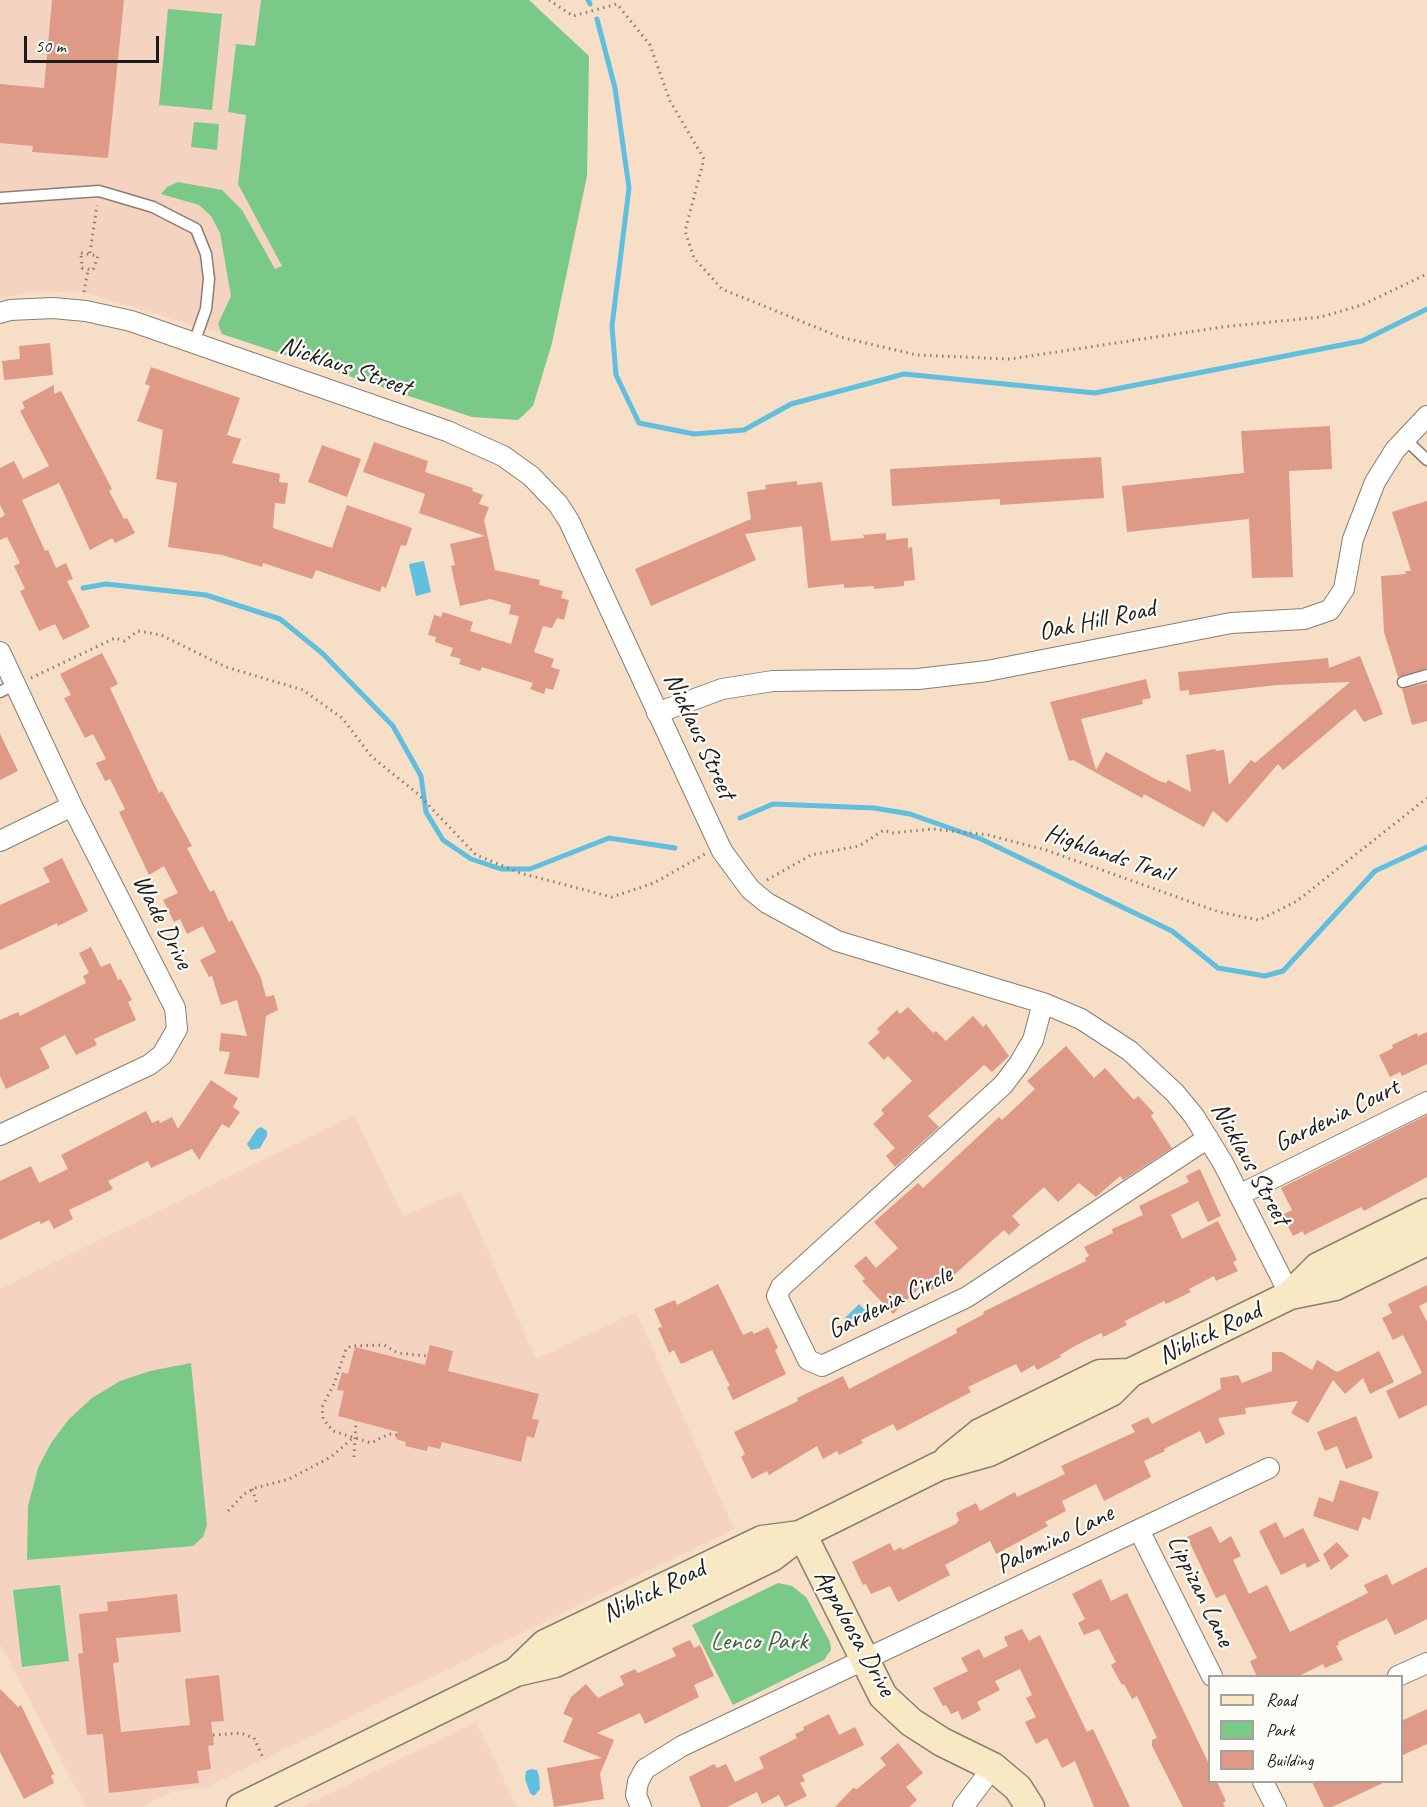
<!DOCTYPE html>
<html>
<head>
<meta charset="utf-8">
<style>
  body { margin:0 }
  #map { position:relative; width:1427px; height:1807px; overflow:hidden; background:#f6dfc6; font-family:Caveat,sans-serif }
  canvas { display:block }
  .legend { position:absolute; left:1208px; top:1675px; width:195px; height:108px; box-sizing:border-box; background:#fdfcf7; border:2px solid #a3a29f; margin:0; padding:8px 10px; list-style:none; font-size:18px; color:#1c1c1c }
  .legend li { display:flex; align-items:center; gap:12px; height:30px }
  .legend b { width:30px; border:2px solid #a3a29f }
  .scale { position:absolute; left:24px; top:36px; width:135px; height:27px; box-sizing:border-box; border:3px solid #1c1c1c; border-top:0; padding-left:8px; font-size:18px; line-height:21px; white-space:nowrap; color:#1c1c1c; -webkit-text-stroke:4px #fdfcf7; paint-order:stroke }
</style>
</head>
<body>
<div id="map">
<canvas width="1427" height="1807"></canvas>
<ul class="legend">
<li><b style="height:8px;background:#f8e8c3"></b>Road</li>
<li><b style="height:16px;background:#7bc988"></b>Park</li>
<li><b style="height:16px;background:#de9a87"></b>Building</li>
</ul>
<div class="scale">50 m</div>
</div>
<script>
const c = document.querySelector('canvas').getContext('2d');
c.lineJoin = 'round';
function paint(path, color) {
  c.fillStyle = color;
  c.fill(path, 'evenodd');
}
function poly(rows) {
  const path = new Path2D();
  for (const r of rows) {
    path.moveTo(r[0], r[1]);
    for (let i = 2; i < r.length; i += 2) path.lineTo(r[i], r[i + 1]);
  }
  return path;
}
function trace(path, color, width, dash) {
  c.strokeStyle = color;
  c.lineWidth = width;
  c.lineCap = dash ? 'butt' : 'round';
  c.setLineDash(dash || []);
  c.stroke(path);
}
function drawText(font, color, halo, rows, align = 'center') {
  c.font = font + ' Caveat,sans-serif';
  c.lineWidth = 4.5;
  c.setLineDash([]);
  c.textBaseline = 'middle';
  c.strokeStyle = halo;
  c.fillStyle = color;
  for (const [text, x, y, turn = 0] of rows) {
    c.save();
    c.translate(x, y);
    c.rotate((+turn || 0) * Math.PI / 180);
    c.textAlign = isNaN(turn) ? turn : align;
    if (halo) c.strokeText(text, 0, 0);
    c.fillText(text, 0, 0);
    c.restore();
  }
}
const built = poly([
  [0,0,529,0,589,56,587,176,552,343,533,406,518,420,472,417,222,334,84,292,37,291,0,298],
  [354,1115,403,1216,461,1191,536,1359,636,1312,734,1529,207,1787,174,1791,141,1807,86,1807,0,1644,0,1289],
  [476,1722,517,1807,302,1807]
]);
const green = poly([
  [261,0,529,0,589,56,587,176,552,343,533,406,518,420,472,417,222,334,218,324,231,296,220,233,211,216,199,205,161,194,167,187,178,182,222,190,242,210,275,269,282,266,238,184,246,115,228,112,236,44,255,46],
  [168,9,222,14,212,110,159,105],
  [194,122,219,124,217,150,191,147],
  [191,1363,207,1525,203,1537,193,1546,27,1560,28,1506,38,1468,51,1443,69,1419,92,1398,120,1381,150,1371],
  [778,1583,792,1586,806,1597,830,1642,831,1650,824,1660,733,1705,692,1625],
  [60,1585,69,1661,22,1667,13,1590]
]);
const water = poly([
  [424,561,431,592,416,596,409,564],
  [261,1127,267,1131,267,1136,260,1148,251,1150,247,1144,257,1129],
  [859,1304,868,1313,854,1327,845,1318],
  [531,1769,537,1770,539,1776,540,1789,534,1796,530,1793,525,1779,526,1771]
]);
const stream = poly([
  [588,0,590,4],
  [597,19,615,88,629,188,612,326,616,375,639,423,694,434,744,430,791,404,904,374,1095,393,1362,341,1427,309],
  [83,588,106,584,206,595,280,619,322,653,393,726,421,776,426,812,443,840,471,859,501,869,530,869,609,838,675,848],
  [740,818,773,804,874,808,910,814,981,839,1172,931,1218,968,1265,976,1283,971,1375,871,1427,847]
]);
const building = poly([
  [52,0,124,0,108,158,32,152,33,146,0,143,0,84,44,88],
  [50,343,53,375,4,380,2,361,20,359,19,346],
  [151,367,240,398,227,435,241,439,232,463,280,474,279,482,288,483,285,504,275,503,273,528,332,548,347,505,412,528,406,546,401,545,386,588,382,586,380,592,316,570,312,579,263,563,262,567,222,555,168,547,177,483,156,479,163,430,137,421,150,386,145,384],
  [54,385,54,394,61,391,112,489,109,491,124,519,127,518,135,533,115,543,112,538,90,550,59,483,22,500,45,551,48,550,56,568,66,563,73,579,67,581,90,627,63,640,55,624,39,631,20,591,25,589,14,566,20,563,7,537,0,540,0,518,5,515,0,505,0,468,14,461,23,479,49,466,20,411,25,408,22,402],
  [1330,426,1332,469,1289,471,1293,577,1252,578,1249,519,1127,532,1122,486,1244,473,1241,431],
  [374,442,428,461,425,472,473,488,472,491,483,495,479,504,489,507,484,520,495,570,540,580,539,585,563,591,561,598,569,600,564,620,557,618,552,628,543,626,534,652,554,659,551,667,560,670,553,690,546,688,544,694,530,689,533,683,482,667,480,671,459,664,461,659,450,656,453,648,435,642,436,637,428,635,434,615,441,617,443,612,473,622,470,631,511,644,519,616,509,614,511,605,490,599,460,606,451,566,455,565,450,544,485,536,419,513,425,494,363,472],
  [322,445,361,459,347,497,308,482],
  [1101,457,1104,498,1000,505,1000,499,892,506,890,469],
  [797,481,797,485,822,482,831,541,864,538,863,535,886,533,886,540,908,538,908,548,912,547,915,580,904,581,904,586,874,589,874,586,844,588,844,584,808,588,802,526,745,534,756,560,651,606,635,569,751,519,747,492,766,489,765,485],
  [1427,501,1427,668,1398,677,1384,632,1381,576,1406,574,1405,571,1411,571,1392,512],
  [102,653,118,684,110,688,159,793,162,791,192,846,187,848,210,892,214,890,229,922,232,920,261,978,266,997,274,995,278,1010,266,1016,259,1078,224,1074,230,1052,219,1051,221,1033,247,1036,237,1000,221,1005,212,976,209,977,200,960,216,952,203,926,187,934,180,919,174,922,163,900,178,893,164,866,149,875,119,812,125,809,110,779,105,781,96,763,106,759,93,734,85,738,64,698,71,695,60,674],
  [1360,656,1383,714,1364,722,1355,709,1283,770,1278,764,1227,823,1213,811,1204,827,1144,794,1142,798,1073,760,1069,761,1050,702,1146,679,1151,698,1142,700,1143,704,1081,719,1096,770,1106,752,1159,781,1166,783,1168,780,1191,792,1186,755,1215,749,1216,751,1224,750,1229,785,1251,760,1255,763,1350,682,1277,685,1189,695,1189,690,1180,691,1178,672,1328,658,1329,668],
  [1427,683,1427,721,1412,725,1402,689],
  [0,734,18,771,0,780],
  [62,858,88,911,58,926,57,923,51,926,0,950,0,905,50,882,43,868],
  [91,947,101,967,110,963,118,980,121,979,132,1000,128,1002,136,1020,94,1039,97,1045,76,1055,65,1035,40,1048,50,1068,6,1089,0,1076,0,1020,18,1012,20,1016,86,983,83,976,89,973,79,953],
  [908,1007,933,1033,936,1031,946,1041,973,1016,983,1027,986,1024,1009,1056,992,1072,984,1065,928,1116,939,1127,895,1167,886,1156,895,1148,873,1124,884,1114,881,1110,912,1081,888,1056,884,1060,868,1043,880,1032,877,1029,897,1010,900,1014],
  [1427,1032,1427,1064,1402,1076,1400,1072,1390,1077,1379,1055,1393,1048,1392,1045,1417,1033,1418,1036],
  [1066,1046,1094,1078,1105,1068,1134,1100,1138,1096,1154,1113,1151,1116,1172,1148,1123,1180,1120,1176,1096,1197,1079,1183,1058,1202,1044,1187,1012,1216,1020,1225,1009,1235,1004,1230,944,1284,941,1281,929,1293,922,1285,893,1314,862,1281,865,1279,854,1266,866,1256,876,1268,898,1248,874,1222,918,1183,923,1188,999,1117,1002,1120,1035,1089,1027,1081],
  [211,1080,238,1098,233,1107,240,1112,229,1128,222,1124,199,1160,192,1149,151,1168,148,1161,108,1181,113,1189,69,1210,73,1219,54,1229,49,1220,41,1224,39,1221,0,1240,0,1181,31,1166,39,1183,68,1169,61,1155,146,1111,152,1123,159,1120,160,1123,172,1117,178,1129],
  [1427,1115,1427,1177,1364,1211,1361,1207,1304,1235,1303,1231,1293,1236,1282,1215,1292,1210,1281,1188],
  [1200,1169,1221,1216,1208,1222,1198,1201,1171,1215,1182,1239,1218,1221,1237,1260,1233,1262,1238,1271,1216,1281,1214,1276,1189,1289,1191,1292,1166,1304,1164,1301,1125,1321,1127,1325,1103,1337,1101,1333,1073,1347,1060,1355,1061,1357,1037,1370,1034,1365,1021,1373,1016,1364,968,1387,971,1392,897,1431,893,1424,861,1440,863,1443,839,1455,837,1451,823,1459,817,1446,769,1475,767,1471,752,1479,741,1457,745,1454,734,1432,798,1401,797,1398,843,1376,849,1389,957,1333,956,1329,984,1314,983,1312,1086,1261,1085,1258,1089,1256,1084,1247,1113,1233,1112,1229,1143,1215,1139,1206,1189,1182,1186,1176],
  [718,1284,743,1335,752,1331,754,1334,768,1327,778,1348,775,1350,786,1374,733,1400,727,1387,730,1386,712,1350,681,1364,674,1350,669,1353,658,1328,662,1327,654,1309,675,1300,677,1305],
  [1427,1285,1427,1302,1419,1306,1427,1322,1427,1405,1399,1419,1386,1391,1422,1373,1403,1335,1393,1340,1382,1318,1392,1313,1388,1304],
  [430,1345,453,1351,448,1371,539,1394,532,1419,539,1420,534,1438,527,1436,521,1462,442,1442,440,1449,428,1446,427,1451,405,1446,406,1442,396,1439,398,1432,338,1416,344,1391,337,1390,342,1372,348,1374,355,1347,425,1365],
  [1379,1351,1394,1382,1370,1394,1363,1378,1345,1394,1333,1380,1308,1423,1291,1413,1298,1401,1245,1408,1246,1414,1218,1418,1225,1434,1206,1444,1200,1431,1164,1449,1165,1451,1144,1461,1151,1477,1104,1501,1096,1484,1062,1501,1066,1511,1045,1522,1048,1526,996,1554,990,1541,945,1565,950,1575,898,1602,890,1586,871,1594,866,1584,863,1585,852,1562,890,1543,894,1551,901,1547,902,1550,956,1524,959,1520,956,1513,976,1503,980,1511,1015,1492,1017,1497,1065,1474,1061,1466,1135,1432,1131,1425,1148,1417,1152,1424,1221,1389,1220,1378,1238,1375,1242,1383,1272,1371,1272,1352,1282,1352,1312,1370,1317,1360,1337,1372],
  [1356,1416,1373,1458,1346,1469,1337,1446,1325,1451,1317,1432],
  [1340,1480,1379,1492,1370,1520,1363,1517,1358,1531,1313,1516,1319,1497,1333,1502],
  [1276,1522,1284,1538,1303,1528,1320,1561,1307,1568,1305,1563,1281,1575,1259,1531],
  [1211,1526,1220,1543,1231,1536,1241,1556,1233,1560,1249,1594,1267,1585,1290,1632,1368,1593,1364,1585,1387,1574,1392,1585,1427,1567,1427,1619,1395,1635,1387,1619,1365,1629,1338,1642,1339,1645,1336,1646,1343,1660,1325,1668,1323,1664,1297,1677,1257,1677,1250,1661,1257,1658,1225,1594,1216,1598,1187,1537],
  [1337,1542,1349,1556,1331,1570,1323,1554],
  [1101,1579,1111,1601,1127,1593,1209,1764,1209,1782,1217,1782,1226,1801,1223,1803,1225,1807,1183,1807,1152,1746,1152,1740,1157,1738,1151,1725,1137,1696,1132,1699,1124,1684,1122,1685,1111,1665,1116,1662,1099,1629,1084,1635,1078,1623,1085,1619,1072,1594],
  [177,1594,181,1632,116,1638,119,1662,113,1663,121,1732,190,1725,185,1679,219,1675,224,1721,211,1722,214,1745,208,1746,211,1769,197,1771,199,1783,109,1793,103,1734,87,1735,78,1654,83,1653,79,1614,108,1611,107,1602],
  [1022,1629,1029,1641,1040,1635,1087,1732,1093,1729,1130,1807,1094,1807,1075,1761,1062,1768,1047,1738,1036,1744,1025,1722,1036,1717,1026,1698,1032,1695,1020,1669,995,1681,1000,1690,977,1702,981,1710,962,1720,958,1711,951,1714,946,1705,943,1706,933,1688,968,1671,961,1658,979,1649,984,1658,1008,1646,1004,1637],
  [690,1640,694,1648,700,1645,714,1676,694,1685,699,1697,645,1724,640,1713,597,1733,614,1740,600,1774,604,1799,554,1807,547,1768,602,1758,563,1742,573,1718,563,1714,571,1697,586,1684,598,1698,624,1685,620,1676,635,1669,638,1673,676,1656,672,1648],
  [0,1689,18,1707,21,1705,54,1774,51,1776,54,1783,24,1799,0,1752],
  [1427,1709,1427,1744,1401,1756,1401,1721],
  [829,1714,839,1735,855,1727,864,1745,802,1775,805,1781,800,1783,807,1796,785,1807,779,1795,762,1804,757,1792,727,1807,701,1807,689,1777,714,1764,717,1768,726,1764,735,1782,764,1768,759,1757,797,1738,795,1734,804,1730,803,1727],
  [898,1743,923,1773,906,1787,917,1800,909,1807,835,1807,853,1788,857,1789,886,1765,880,1758],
  [1312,1782,1385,1782,1332,1807,1324,1807]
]);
const path = poly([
  [549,0,573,16,617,4,650,45,670,101,704,159,685,231,694,258,722,289,840,337,917,355,1010,359,1222,327,1321,317,1362,305,1427,274],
  [81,253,98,256,93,270,82,268,81,253],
  [90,253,97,205],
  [84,292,88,270],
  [31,678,115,638,124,641,138,631,161,635,226,667,303,690,342,718,372,757,418,794,476,855,520,873,612,897,654,883,705,854],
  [767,880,811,855,859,846,884,830,892,833,933,829,988,835,1046,850,1219,912,1259,920,1297,901,1427,798],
  [397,1435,389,1434,371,1443,333,1431,323,1419,322,1407,334,1384,346,1349,351,1346,384,1345,398,1353,427,1356],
  [354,1457,356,1421],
  [252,1489,257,1504],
  [228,1511,244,1494,255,1488,289,1479,331,1457,354,1437],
  [213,1735,241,1733,254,1738,264,1760]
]);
const lane = poly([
  [0,198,99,191,153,207,196,229,206,254,209,279,206,309,194,343],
  [1405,439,1427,460],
  [1403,682,1427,675],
  [0,692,15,684]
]);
const street = poly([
  [0,313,10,310,53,308,86,311,131,321,447,431,503,456,531,476,558,504,569,521,722,851,750,889,767,903,837,941,1043,1003,1081,1019,1130,1051,1175,1093,1194,1116,1223,1163,1290,1295],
  [0,652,72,806,175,1008,177,1029,162,1055,149,1065,0,1135],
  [657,713,722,689,773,681,918,679,987,671,1231,623,1304,619,1330,610,1344,589,1353,539,1375,482,1395,450,1427,416],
  [0,841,72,806],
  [1043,1003,1033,1040,1019,1064,1003,1085,781,1287,777,1296,808,1360,822,1366,967,1297,1208,1138],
  [1239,1195,1427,1102],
  [1139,1530,1212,1676],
  [1398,1676,1427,1663],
  [1263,1782,1276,1807],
  [641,1807,636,1795,638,1782,645,1769,682,1746,1269,1468],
  [963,1807,993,1767]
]);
const secondary = poly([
  [1290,1295,1318,1267,1427,1213],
  [948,1459,980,1433,1100,1374,1130,1373],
  [802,1534,883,1696,911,1722,942,1742,993,1767,1018,1788,1030,1807],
  [516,1672,545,1644,762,1540,800,1535],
  [241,1807,516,1672,555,1663,772,1557,802,1534,939,1466,989,1452,1111,1392,1130,1373,1290,1295,1335,1286,1427,1241]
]);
const streetNames = [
  ["Nicklaus Street",345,367,19],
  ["Oak Hill Road",1097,621,-12],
  ["Nicklaus Street",699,736,65],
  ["Highlands Trail",1108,854,19],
  ["Wade Drive",162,922,63],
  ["Gardenia Court",1337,1116,-26],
  ["Nicklaus Street",1250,1164,61],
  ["Gardenia Circle",890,1303,-26],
  ["Niblick Road",1210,1334,-26],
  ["Palomino Lane",1055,1540,-26],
  ["Lippizan Lane",1200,1591,64],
  ["Niblick Road",654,1592,-26],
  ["Appaloosa Drive",854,1633,61]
];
const parkNames = [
  ["Lenco Park",759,1642]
];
paint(built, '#f5d3c1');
paint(green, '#7bc988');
paint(water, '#60bede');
trace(stream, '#60bede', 5);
paint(building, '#de9a87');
trace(lane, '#897e71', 13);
trace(street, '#897e71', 22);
trace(secondary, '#897e71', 31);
trace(path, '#897e71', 3, [1.5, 4.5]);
trace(lane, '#fff', 10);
trace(street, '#fff', 20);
trace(secondary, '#f8e8c3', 28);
drawText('26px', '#1c1c1c', '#fdfcf7', streetNames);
drawText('26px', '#426147', '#fdfcf7', parkNames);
</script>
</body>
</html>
